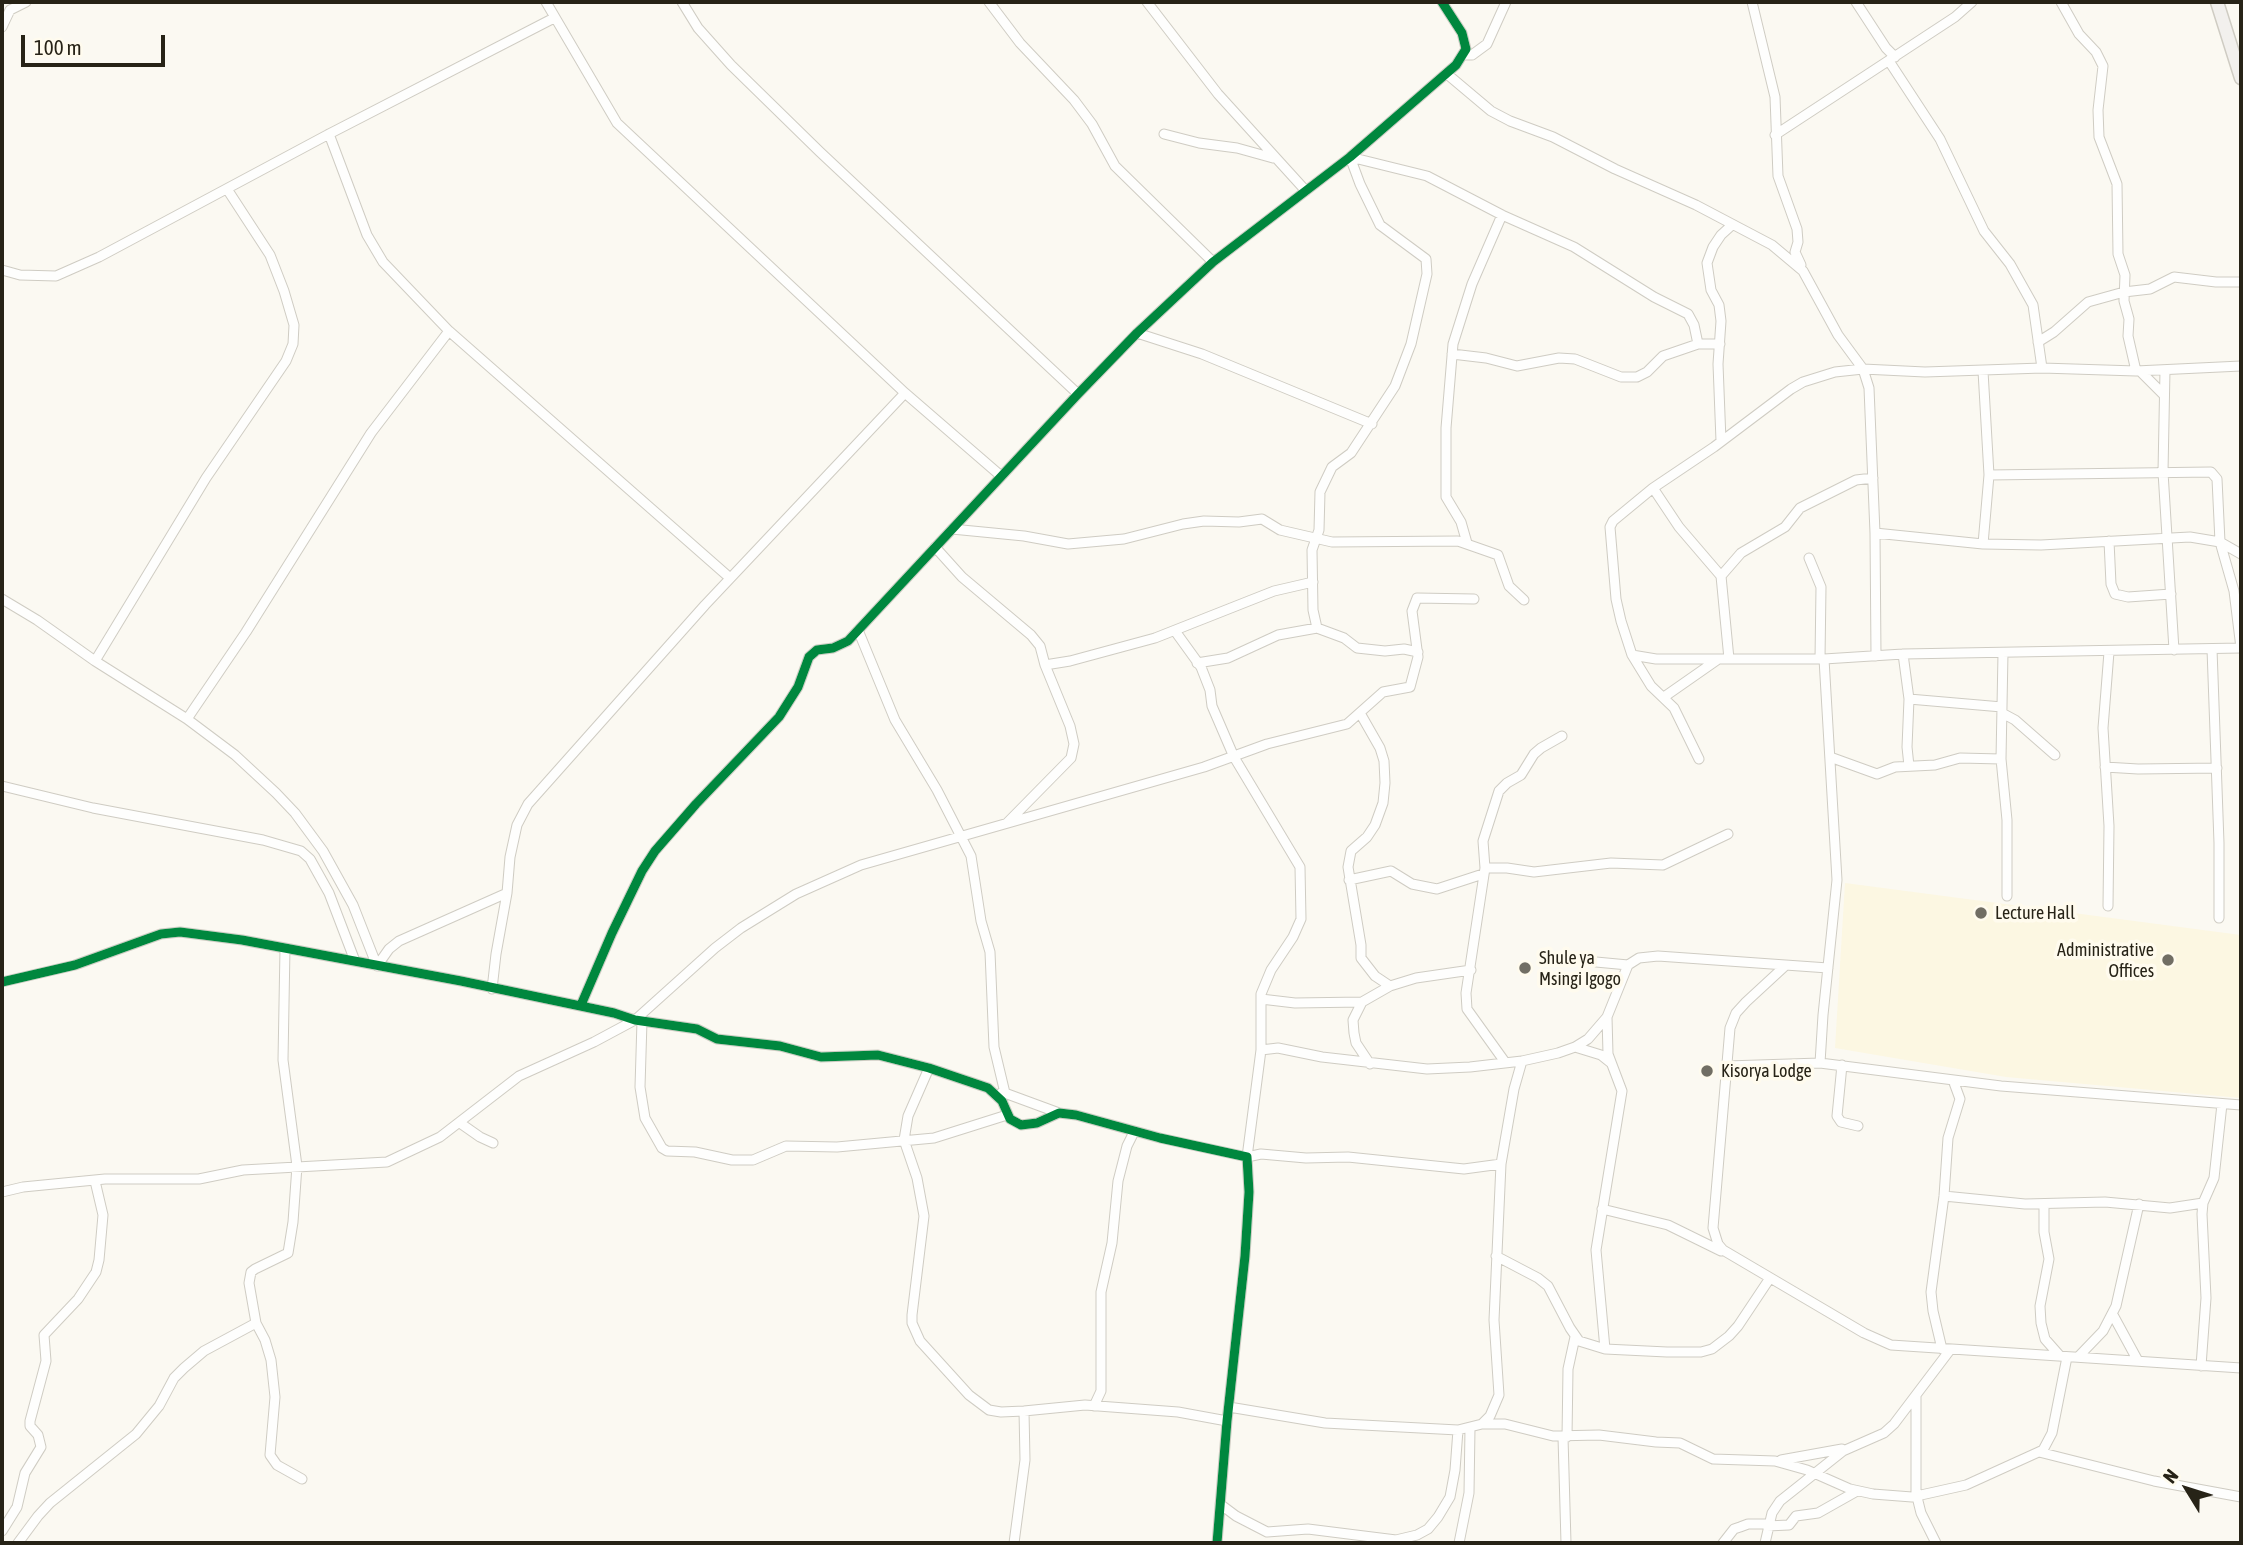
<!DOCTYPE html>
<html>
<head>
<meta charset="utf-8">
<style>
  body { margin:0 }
  #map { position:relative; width:2243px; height:1545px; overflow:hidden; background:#fbf9f2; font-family:"Asap Condensed",sans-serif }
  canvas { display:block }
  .frame { position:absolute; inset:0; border:4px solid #272317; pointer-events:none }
  .north { position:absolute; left:2152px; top:1454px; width:70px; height:70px; -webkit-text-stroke:5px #fffbee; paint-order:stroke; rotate:308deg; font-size:19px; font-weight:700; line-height:28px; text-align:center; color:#272317 }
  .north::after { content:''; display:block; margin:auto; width:24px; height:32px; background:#272317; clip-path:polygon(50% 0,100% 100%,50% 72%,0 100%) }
  .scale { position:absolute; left:21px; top:35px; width:144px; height:32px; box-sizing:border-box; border:4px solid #272317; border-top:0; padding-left:9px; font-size:21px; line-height:24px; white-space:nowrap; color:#272317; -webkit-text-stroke:5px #fffbee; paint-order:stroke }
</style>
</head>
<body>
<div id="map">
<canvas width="2243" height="1545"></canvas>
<div class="frame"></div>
<div class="north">N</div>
<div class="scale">100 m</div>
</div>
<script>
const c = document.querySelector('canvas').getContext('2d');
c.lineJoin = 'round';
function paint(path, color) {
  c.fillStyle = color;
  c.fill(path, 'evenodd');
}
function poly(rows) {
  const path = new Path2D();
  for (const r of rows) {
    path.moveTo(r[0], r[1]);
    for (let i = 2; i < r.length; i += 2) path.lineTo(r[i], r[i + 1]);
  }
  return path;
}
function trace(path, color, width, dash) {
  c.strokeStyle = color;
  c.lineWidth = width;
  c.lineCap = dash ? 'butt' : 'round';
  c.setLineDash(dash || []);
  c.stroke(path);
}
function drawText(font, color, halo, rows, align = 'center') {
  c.font = font + ' "Asap Condensed",sans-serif';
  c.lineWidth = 7;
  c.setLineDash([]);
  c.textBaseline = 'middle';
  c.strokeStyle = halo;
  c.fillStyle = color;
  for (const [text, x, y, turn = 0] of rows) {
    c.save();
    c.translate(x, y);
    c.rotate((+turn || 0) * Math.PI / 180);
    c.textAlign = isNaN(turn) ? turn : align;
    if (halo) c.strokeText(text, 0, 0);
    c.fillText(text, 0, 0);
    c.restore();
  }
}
const built = poly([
  [1845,883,2241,935,2241,1098,2006,1077,1835,1048]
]);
const minor = poly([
  [546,2,617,123,905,393,1001,476],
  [682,2,698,28,731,65,820,152,1078,394],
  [989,2,1020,43,1074,100,1092,124,1115,166,1213,262],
  [1147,2,1218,94,1306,191],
  [1752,2,1775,97,1778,176,1797,229,1798,242,1795,252,1801,265],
  [1856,2,1886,48,1895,57],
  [2061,2,2079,34,2096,52,2103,66,2098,110,2099,137,2117,184,2118,254,2125,275,2124,301,2129,319,2128,336,2136,371],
  [2,27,10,10,26,2],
  [1463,55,1472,55,1487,44,1506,2],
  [1889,61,1940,139,1984,231,2010,264,2033,305,2042,368],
  [1447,74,1491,111,1510,121,1553,137,1615,169,1696,205,1772,245,1803,271,1838,335,1863,369,1869,388,1875,533,1876,656],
  [329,134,367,235,383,262,449,331,730,578],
  [1164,134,1199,143,1237,148,1273,158],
  [1775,135,1955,17,1972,2],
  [1350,157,1427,176,1502,215,1574,247,1654,297,1688,314,1694,325,1698,344],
  [2,270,20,275,56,276,99,257,329,134,554,18],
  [1137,333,1202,354,1372,424],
  [2038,342,2054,332,2088,302,2124,292,2150,289,2174,277,2216,282,2241,282],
  [1452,354,1486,358,1517,366,1559,358,1575,359,1621,377,1637,377,1647,372,1663,356,1698,344,1720,344],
  [2165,370,2163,472,2174,650],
  [2140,371,2164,395],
  [1721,441,1718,364,1721,321,1719,305,1711,290,1707,263,1713,247,1721,235,1732,225],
  [1653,488,1679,527,1721,576,1741,553,1785,527,1800,508,1856,480,1873,478],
  [952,529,1024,536,1068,544,1124,539,1183,524,1204,521,1239,522,1262,519,1280,530,1332,542,1458,541,1498,555,1509,586,1524,600],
  [1875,533,1983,544,2041,545,2190,537,2220,542,2241,554],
  [2109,541,2111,584,2115,594,2128,597,2171,594],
  [1467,543,1461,522,1446,497,1446,428,1453,344,1472,284,1502,215],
  [1983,544,1989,475,1983,371],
  [935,547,962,577,1031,635,1040,646,1045,665,1070,726,1074,744,1071,758,1007,823],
  [1809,558,1821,587,1820,659],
  [1721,576,1729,659],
  [2,599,37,620,95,661,187,719,235,755,276,793,295,813,323,851,353,905,377,966],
  [1317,628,1313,610,1312,550,1319,530,1320,492,1332,467,1351,453,1395,386,1411,344,1427,274,1426,259,1380,225,1360,184,1350,157],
  [858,630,895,720,937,790,971,856,981,921,990,952,994,1047,1005,1093],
  [1175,631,1201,667,1210,690,1212,706,1234,757,1300,867,1301,919,1293,937,1271,970,1261,994,1261,1050],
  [2212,649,2219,843,2219,918],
  [2003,653,2001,759,2007,820,2007,896],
  [1903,654,1909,699,2002,707],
  [1632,655,1656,659,1824,659,1903,654,2241,648,2234,591,2220,542,2217,479,2211,472,1989,475],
  [95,661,206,478,286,361,293,344,294,325,284,291,270,255,227,189],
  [1197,663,1228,658,1278,635,1317,628,1344,638,1357,648,1385,651,1404,649,1418,652],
  [1045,665,1070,661,1155,638,1274,591,1313,582],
  [1664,697,1717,660],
  [1360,713,1380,748,1384,761,1385,783,1383,803,1375,825,1367,837,1351,851,1348,867,1361,945,1361,958,1375,976,1390,986],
  [2002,713,2015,720,2055,755],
  [187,719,246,632,371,433,449,331],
  [1830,757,1877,774,1895,767,1935,765,1960,758,2001,759],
  [1699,759,1674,708,1651,686,1632,655,1621,621,1616,599,1610,527,1613,521,1653,488,1714,447,1791,389,1803,382,1835,372,1863,369,1925,372,2042,368,2136,371,2241,366],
  [1909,766,1907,747,1909,699],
  [2105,767,2138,769,2217,768],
  [2,786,93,808,263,840,301,851,310,859,329,893,355,961],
  [1485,868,1507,868,1534,872,1611,863,1663,865,1728,834],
  [1349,880,1391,871,1412,884,1437,889,1483,874],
  [2108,906,2109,826,2103,728,2109,652],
  [285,948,283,1060,297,1166,293,1222,288,1253,255,1269,251,1272,249,1283,256,1323,265,1340,271,1360,275,1397,270,1455,277,1465,302,1479],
  [1596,962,1628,965],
  [377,966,389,949,399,941,507,893],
  [1785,966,1746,1002,1736,1013,1730,1028,1713,1228,1718,1244,1723,1250,1864,1333,1891,1345,2241,1368],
  [2,982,75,965,161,934,180,932,242,940,461,981,614,1013,635,1020,697,1029,717,1039,780,1046,821,1057,878,1055,929,1068,988,1088,1002,1101,1010,1119,1021,1125,1037,1123,1059,1113,1076,1115,1160,1138,1247,1157,1249,1192,1245,1256,1227,1421,1217,1543],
  [492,989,496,954,507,893,510,857,517,825,528,804,705,605,905,393],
  [1261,999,1295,1003,1362,1002],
  [581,1005,612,933,642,871,655,851,696,804,779,717,798,687,809,657,817,650,833,648,848,641,1078,394,1137,333,1213,262,1350,157,1456,65,1466,49,1462,33,1442,2],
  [642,1021,640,1087,645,1118,662,1148,667,1151,695,1152,732,1160,753,1160,786,1146,837,1147,934,1138,1007,1115],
  [1575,1047,1601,1055,1611,1063],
  [1505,1062,1467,1009,1466,993,1485,868,1483,841,1499,791,1507,783,1521,775,1534,754,1541,748,1562,736],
  [1820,1063,1823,1015,1837,880,1824,659],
  [1370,1064,1356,1043,1354,1033,1353,1020,1362,1002,1390,986,1416,978,1471,970],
  [1842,1065,1837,1116,1841,1122,1858,1126],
  [1727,1066,1820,1063,2001,1086,2241,1105],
  [929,1068,908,1116,904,1140,917,1178,924,1216,912,1315,912,1323,920,1341,969,1395,989,1410,1001,1412,1024,1411,1085,1405,1178,1412,1227,1421],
  [1002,1092,1059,1113],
  [460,1123,480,1137,493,1143],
  [1501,1164,1464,1169,1348,1157,1306,1158,1261,1154,1247,1157,1261,1050,1278,1048,1322,1057,1427,1069,1470,1067,1522,1061,1558,1053,1575,1047,1588,1039,1607,1017,1628,965,1639,958,1658,956,1828,968],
  [2,1192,23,1187,105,1179,199,1179,243,1170,387,1162,440,1137,519,1076,594,1042,635,1020,715,948,741,928,796,894,861,865,1204,767,1267,744,1347,724,1383,692,1410,687,1418,657,1412,611,1417,598,1474,599],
  [1944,1196,2025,1204,2105,1202,2170,1208,2203,1203],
  [2044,1204,2044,1232,2049,1259,2040,1306,2041,1323,2045,1339,2060,1356],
  [1602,1209,1668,1225,1721,1251],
  [1496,1256,1538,1278,1548,1286,1570,1328,1579,1341,1605,1349,1667,1352,1701,1352,1712,1349,1729,1336,1738,1326,1770,1278],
  [2113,1315,2138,1361],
  [1605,1349,1596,1250,1622,1091,1608,1054,1607,1017],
  [1942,1349,1933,1311,1931,1292,1944,1196,1948,1138,1960,1099,1953,1080],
  [2078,1357,2103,1331,2116,1306,2139,1204],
  [2201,1366,2206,1298,2202,1214,2203,1203,2214,1178,2222,1104],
  [1916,1395,1916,1493,1921,1513,1936,1543],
  [1094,1406,1101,1391,1101,1292,1112,1243,1118,1181,1127,1146,1134,1132],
  [1229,1407,1325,1423,1458,1430,1482,1424,1490,1416,1499,1395,1494,1320,1501,1164,1514,1089,1522,1061],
  [1482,1424,1505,1424,1553,1436,1599,1435,1656,1442,1680,1443,1713,1459,1775,1461,1807,1470,1850,1489,1873,1494,1912,1497,1966,1485,2043,1450,2052,1433,2067,1357],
  [1563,1437,1566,1543],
  [1567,1437,1568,1369,1575,1337],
  [2039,1452,2154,1481,2241,1497],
  [1781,1460,1842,1449],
  [1220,1504,1236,1516,1267,1532,1308,1529,1396,1540,1417,1535,1428,1529,1438,1517,1450,1497,1455,1470,1458,1430],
  [1767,1526,1789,1525,1796,1516,1818,1513,1857,1491],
  [2,1531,17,1507,25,1473,41,1447,38,1435,30,1426,30,1421,46,1361,44,1335,78,1299,96,1272,99,1260,103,1215,95,1181],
  [18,1543,38,1516,50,1503,136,1434,159,1406,174,1378,184,1368,204,1351,256,1323],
  [1014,1543,1025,1460,1024,1411],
  [1459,1543,1469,1493,1470,1428],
  [1723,1543,1734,1529,1740,1527,1748,1524,1768,1524],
  [1765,1543,1772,1513,1780,1501,1843,1451,1884,1433,1894,1424,1950,1350]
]);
const secondary = poly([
  [2217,2,2241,78]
]);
const cycleway = poly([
  [2,982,75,965,161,934,180,932,242,940,461,981,614,1013,635,1020,697,1029,717,1039,780,1046,821,1057,878,1055,929,1068,988,1088,1002,1101,1010,1119,1021,1125,1037,1123,1059,1113,1076,1115,1160,1138,1247,1157,1249,1192,1245,1256,1227,1421,1217,1543],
  [581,1005,612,933,642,871,655,851,696,804,779,717,798,687,809,657,817,650,833,648,848,641,1078,394,1137,333,1213,262,1350,157,1456,65,1466,49,1462,33,1442,2]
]);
const markers = [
  [1981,913,7,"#716e64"],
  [2168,960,7,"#716e64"],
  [1525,968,7,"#716e64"],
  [1707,1071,7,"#716e64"]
];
const poiNames = [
  ["Lecture Hall",1995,913],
  ["Administrative",2154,950,"right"],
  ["Offices",2154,971,"right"],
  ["Shule ya",1539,958],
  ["Msingi Igogo",1539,979],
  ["Kisorya Lodge",1721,1071]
];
paint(built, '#fcf7e2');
trace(minor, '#cfccc3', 11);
trace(secondary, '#cfccc3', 15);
trace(minor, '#fefefd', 9);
trace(secondary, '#f2f0ed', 12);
trace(cycleway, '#00873e', 9);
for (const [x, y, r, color] of markers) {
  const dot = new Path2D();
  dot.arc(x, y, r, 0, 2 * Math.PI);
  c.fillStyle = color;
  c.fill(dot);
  trace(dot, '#fffbee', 2.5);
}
drawText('18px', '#272317', '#fffbee', poiNames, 'left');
</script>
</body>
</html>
